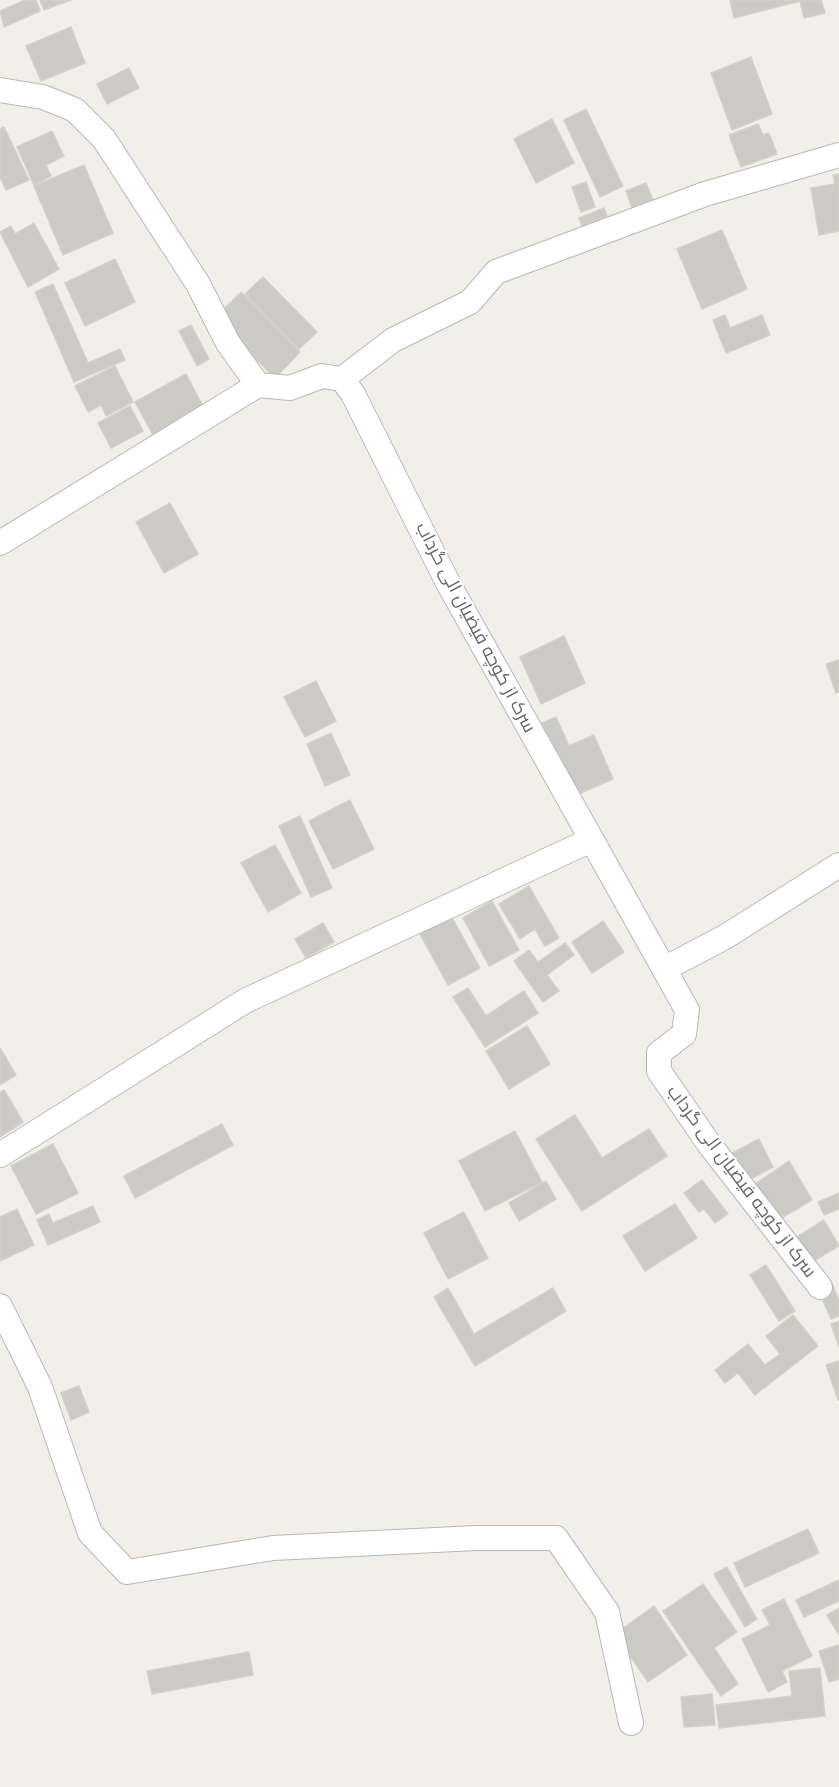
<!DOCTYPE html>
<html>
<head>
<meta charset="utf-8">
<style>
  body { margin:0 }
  canvas { display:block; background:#f1efe8 }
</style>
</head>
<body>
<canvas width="839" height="1787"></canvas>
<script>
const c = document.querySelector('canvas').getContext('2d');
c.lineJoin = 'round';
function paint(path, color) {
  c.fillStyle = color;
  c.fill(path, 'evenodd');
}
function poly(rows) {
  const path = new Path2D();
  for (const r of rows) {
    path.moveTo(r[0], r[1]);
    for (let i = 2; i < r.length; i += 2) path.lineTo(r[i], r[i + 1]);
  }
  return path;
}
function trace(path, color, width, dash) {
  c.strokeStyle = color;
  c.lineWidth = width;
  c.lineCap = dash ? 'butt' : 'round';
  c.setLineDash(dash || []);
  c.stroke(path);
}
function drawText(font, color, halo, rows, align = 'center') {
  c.font = font + ' "DM Sans",Cairo,sans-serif';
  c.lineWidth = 4.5;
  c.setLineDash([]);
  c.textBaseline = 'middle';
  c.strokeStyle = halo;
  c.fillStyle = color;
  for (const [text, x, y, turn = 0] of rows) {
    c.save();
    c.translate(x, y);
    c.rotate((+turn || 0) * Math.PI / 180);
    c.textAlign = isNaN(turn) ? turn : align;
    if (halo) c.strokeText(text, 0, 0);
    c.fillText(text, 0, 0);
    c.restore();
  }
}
const building = poly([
  [25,0,36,0,40,11,4,27,0,11,25,0],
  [40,0,71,0,44,10,40,0],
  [730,0,821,0,825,13,804,18,800,1,734,18,730,0],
  [71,27,85,63,41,81,26,46,71,27],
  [751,57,772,114,732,130,711,73,751,57],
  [129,68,139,88,107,104,97,84,129,68],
  [586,109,623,186,600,197,564,120,586,109],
  [552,119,574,163,536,183,514,139,552,119],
  [758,124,763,135,769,133,777,154,741,167,729,135,758,124],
  [4,127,29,180,6,190,0,177,0,129,4,127],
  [52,131,64,156,46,165,51,176,34,185,17,147,52,131],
  [84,165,113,233,63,255,34,186,84,165],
  [839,174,839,231,819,235,811,188,835,184,833,175,839,174],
  [586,182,595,207,581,212,572,187,586,182],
  [646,183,653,200,632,208,626,191,646,183],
  [604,208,607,216,582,226,579,218,604,208],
  [34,223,59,269,28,287,0,232,11,226,15,234,34,223],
  [722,230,747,289,702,309,677,249,722,230],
  [115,259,135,302,85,326,65,283,115,259],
  [263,277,317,332,299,349,245,294,263,277],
  [53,284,88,363,120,349,125,360,74,382,35,292,53,284],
  [241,292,300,352,275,378,215,318,241,292],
  [725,315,730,328,762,315,770,335,726,353,713,320,725,315],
  [191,325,209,359,197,366,179,331,191,325],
  [115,366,133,402,106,416,101,405,88,412,75,386,115,366],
  [186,374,205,410,154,437,135,402,186,374],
  [130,406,143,431,111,448,98,423,130,406],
  [170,503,198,554,164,573,136,522,170,503],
  [564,636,585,683,541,704,520,657,564,636],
  [839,660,839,692,836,693,826,664,839,660],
  [316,681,336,721,305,737,284,697,316,681],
  [556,717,569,746,594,735,613,779,574,796,542,723,556,717],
  [331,733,350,775,325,786,307,744,331,733],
  [350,800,374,849,333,869,309,821,350,800],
  [300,816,332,888,311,897,279,826,300,816],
  [275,845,301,893,268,912,241,863,275,845],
  [529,886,559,938,545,946,535,929,520,939,499,904,529,886],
  [492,901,519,950,489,966,463,918,492,901],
  [450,914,480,968,448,985,418,931,450,914],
  [603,921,624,952,592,973,572,942,603,921],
  [323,923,334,942,306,958,295,939,323,923],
  [565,943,574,955,547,975,559,991,543,1002,514,961,529,950,538,962,565,943],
  [468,988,486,1016,524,991,538,1013,485,1047,453,997,468,988],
  [527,1026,550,1064,509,1089,486,1051,527,1026],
  [0,1048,16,1075,0,1085,0,1048],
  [4,1090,23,1122,0,1137,0,1092,4,1090],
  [575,1115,602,1158,649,1129,667,1156,582,1211,536,1139,575,1115],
  [222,1124,233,1145,135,1198,124,1176,222,1124],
  [515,1131,542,1182,485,1211,459,1161,515,1131],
  [759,1139,773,1167,730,1190,715,1162,759,1139],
  [53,1144,78,1193,36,1214,11,1166,53,1144],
  [789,1161,812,1200,771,1224,740,1194,789,1161],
  [702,1180,728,1214,715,1223,704,1209,699,1212,684,1193,702,1180],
  [546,1181,556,1199,519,1221,509,1203,546,1181],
  [839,1193,839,1209,824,1215,818,1202,839,1193],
  [675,1204,697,1238,645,1271,623,1236,675,1204],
  [93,1206,100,1222,48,1245,37,1220,49,1214,53,1223,93,1206],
  [17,1209,34,1245,0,1261,0,1217,17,1209],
  [464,1212,488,1258,448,1279,424,1233,464,1212],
  [824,1220,839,1246,807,1265,792,1240,824,1220],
  [766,1265,795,1311,779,1321,750,1275,766,1265],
  [832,1283,839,1301,839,1316,831,1319,818,1289,832,1283],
  [448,1288,474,1334,553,1288,566,1311,475,1366,434,1297,448,1288],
  [793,1315,818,1346,755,1395,738,1373,725,1383,715,1370,748,1344,765,1365,780,1354,766,1336,793,1315],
  [839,1321,839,1347,831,1324,839,1321],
  [839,1361,839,1400,838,1400,826,1365,839,1361],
  [79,1386,89,1412,71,1420,61,1393,79,1386],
  [808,1529,819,1553,745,1587,734,1563,808,1529],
  [727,1567,757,1619,745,1627,714,1574,727,1567],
  [839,1580,839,1601,804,1617,796,1600,839,1580],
  [703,1584,737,1632,714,1648,738,1684,721,1696,663,1611,703,1584],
  [784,1599,812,1656,782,1671,787,1682,768,1692,742,1639,770,1625,762,1610,784,1599],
  [654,1606,687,1655,648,1682,615,1634,654,1606],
  [839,1608,839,1635,827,1615,839,1608],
  [839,1645,839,1679,829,1682,819,1651,839,1645],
  [249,1652,253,1675,152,1694,147,1671,249,1652],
  [820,1668,825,1716,719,1728,716,1705,792,1696,789,1671,820,1668],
  [712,1694,715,1725,684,1727,681,1697,712,1694]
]);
const minor = poly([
  [0,90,43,97,75,110,104,139,198,284,228,343,258,385,290,388,322,376,342,379,353,394,448,583,687,1010,684,1034,659,1053,659,1071,709,1144,820,1287],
  [342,379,393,340,470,302,496,272,705,194,839,155],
  [0,543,258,385],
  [664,969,725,937,839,865],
  [0,1155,245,1001,591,840],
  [0,1306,40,1387,90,1533,127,1572,273,1548,476,1538,556,1538,607,1612,631,1723]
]);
const streetNames = [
  ["سرک از کوچه فیضیان الی گرداب",475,628,62],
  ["سرک از کوچه فیضیان الی گرداب",741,1182,53]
];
paint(building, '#cccac5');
trace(building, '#d6d1c6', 1.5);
trace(minor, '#b5b8bc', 26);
trace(minor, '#fff', 24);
drawText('18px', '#5f6368', '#fff', streetNames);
</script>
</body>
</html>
